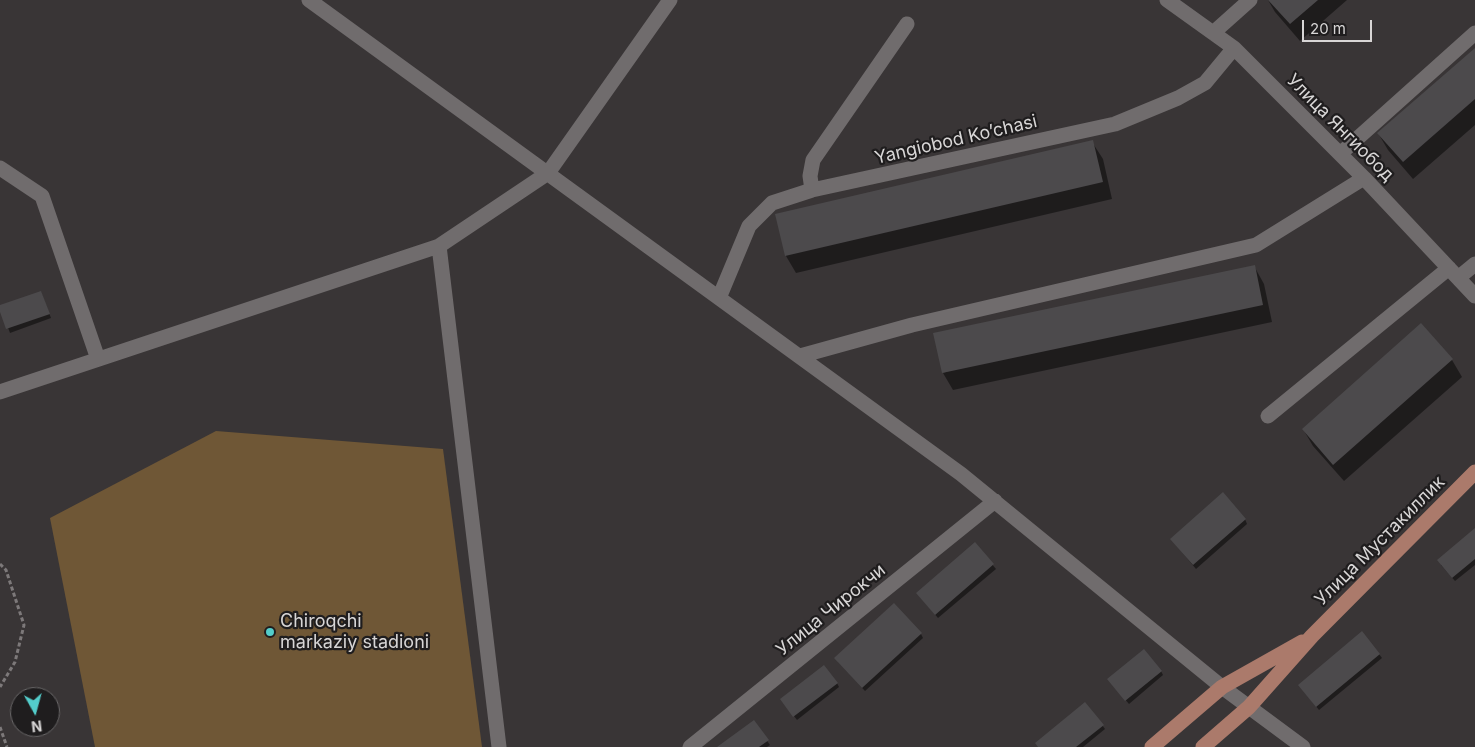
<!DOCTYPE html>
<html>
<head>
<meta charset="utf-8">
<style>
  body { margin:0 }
  #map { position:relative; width:1475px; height:747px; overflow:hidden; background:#393536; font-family:Inter,sans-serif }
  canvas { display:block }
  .north { position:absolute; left:10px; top:687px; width:50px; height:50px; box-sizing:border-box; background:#1f1d1e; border:1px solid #696768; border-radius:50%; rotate:173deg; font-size:14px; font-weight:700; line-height:20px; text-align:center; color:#d8d6d6 }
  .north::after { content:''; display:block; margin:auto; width:18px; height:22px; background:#53cdcb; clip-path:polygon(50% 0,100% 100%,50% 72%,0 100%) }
  .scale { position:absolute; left:1302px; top:20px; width:70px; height:22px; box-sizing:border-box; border:2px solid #d8d6d6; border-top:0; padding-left:6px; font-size:15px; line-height:18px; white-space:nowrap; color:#d8d6d6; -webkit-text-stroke:4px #1f1d1e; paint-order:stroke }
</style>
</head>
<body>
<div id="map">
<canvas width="1475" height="747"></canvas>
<div class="north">N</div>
<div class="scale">20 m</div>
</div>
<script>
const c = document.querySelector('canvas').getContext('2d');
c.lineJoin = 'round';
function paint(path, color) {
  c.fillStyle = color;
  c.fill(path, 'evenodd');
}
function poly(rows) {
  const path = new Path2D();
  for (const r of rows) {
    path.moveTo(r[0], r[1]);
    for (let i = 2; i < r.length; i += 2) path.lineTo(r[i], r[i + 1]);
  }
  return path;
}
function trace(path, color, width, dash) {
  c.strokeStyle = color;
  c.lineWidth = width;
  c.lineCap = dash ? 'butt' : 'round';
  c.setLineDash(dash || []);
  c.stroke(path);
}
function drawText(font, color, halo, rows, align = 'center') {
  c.font = font + ' Inter,sans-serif';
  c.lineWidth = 4.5;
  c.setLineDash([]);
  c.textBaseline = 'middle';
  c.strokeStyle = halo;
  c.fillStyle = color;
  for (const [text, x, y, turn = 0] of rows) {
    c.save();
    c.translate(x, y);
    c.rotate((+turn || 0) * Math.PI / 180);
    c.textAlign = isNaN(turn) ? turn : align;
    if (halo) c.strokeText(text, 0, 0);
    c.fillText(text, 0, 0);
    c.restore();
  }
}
const green = poly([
  [216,431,443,449,482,747,95,747,50,518]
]);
const shadow = poly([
  [1268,0,1347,0,1300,41,1275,12],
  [1475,49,1475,125,1413,179,1388,150,1378,133],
  [1092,142,1103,159,1112,199,796,273,786,256,776,215],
  [1254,266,1264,284,1272,322,953,390,943,373],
  [41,292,51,318,10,333,0,306],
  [1452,360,1462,377,1344,481,1313,446,1303,429],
  [1245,519,1247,524,1196,569,1171,539],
  [1475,530,1475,565,1455,581,1441,565],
  [975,544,996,569,938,618,920,597],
  [921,634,923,638,865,691,838,662],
  [1379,654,1382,658,1319,710,1302,689],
  [1161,671,1163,675,1129,704,1111,683],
  [837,683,839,687,797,720,784,703],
  [754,722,770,745,767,747,720,747],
  [1102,725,1105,729,1083,747,1038,747]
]);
const building = poly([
  [1268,0,1318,0,1290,24],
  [1475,48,1475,99,1403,162,1377,133],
  [1093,140,1103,182,785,256,775,214],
  [1255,265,1263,305,942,373,933,333],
  [41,291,50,314,6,329,0,312,0,305],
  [1421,323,1453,359,1333,465,1302,429],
  [1223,492,1246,519,1193,565,1170,539],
  [1475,528,1475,559,1452,578,1437,560],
  [975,542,994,564,935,615,916,593],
  [894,603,922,633,862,688,834,658],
  [1362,631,1380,654,1316,707,1298,685],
  [1144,649,1162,671,1125,701,1107,679],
  [824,665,838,683,793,717,780,699],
  [1085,702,1104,725,1076,747,1038,747,1035,743],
  [754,720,769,740,759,747,717,747]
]);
const path = poly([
  [0,564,6,570,24,625,15,662,0,687],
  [0,727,7,747]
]);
const minor = poly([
  [309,0,961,474,1222,687,1303,747],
  [1167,0,1234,48,1364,178,1475,296],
  [1213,33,1250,0],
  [1340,154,1475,33],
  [0,168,42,196,98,359],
  [812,190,810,176,813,160,907,24],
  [439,246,499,747],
  [1458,278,1475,264],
  [719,298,749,226,772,203,812,190,1115,124,1178,98,1205,83,1234,48],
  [800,356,912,325,1256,245,1364,178],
  [0,392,439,246,548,173,670,0],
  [1268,416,1449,268],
  [690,747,995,501]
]);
const major = poly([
  [1152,747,1222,687,1302,642],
  [1203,747,1249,707,1312,636,1475,472]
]);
const markers = [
  [270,632,5,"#53cdcb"]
];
const streetNames = [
  ["Улица Янгиобод",1340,128,45],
  ["Yangiobod Ko’chasi",956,140,-13],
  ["Улица Мустакиллик",1380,541,-45],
  ["Улица Чирокчи",831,610,-39]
];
const poiNames = [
  ["Chiroqchi",280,622],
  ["markaziy stadioni",280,643]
];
paint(green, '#6f5736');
paint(shadow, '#0007');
paint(building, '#4c4a4c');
trace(path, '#7d797a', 3, [4, 2.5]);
trace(minor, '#706c6d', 15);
trace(major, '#ab7a6b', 15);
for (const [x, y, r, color] of markers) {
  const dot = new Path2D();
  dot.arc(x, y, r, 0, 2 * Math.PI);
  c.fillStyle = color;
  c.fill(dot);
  trace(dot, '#1f1d1e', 2);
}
drawText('18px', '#d8d6d6', '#1f1d1e', streetNames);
drawText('18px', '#d8d6d6', '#1f1d1e', poiNames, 'left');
</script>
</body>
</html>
